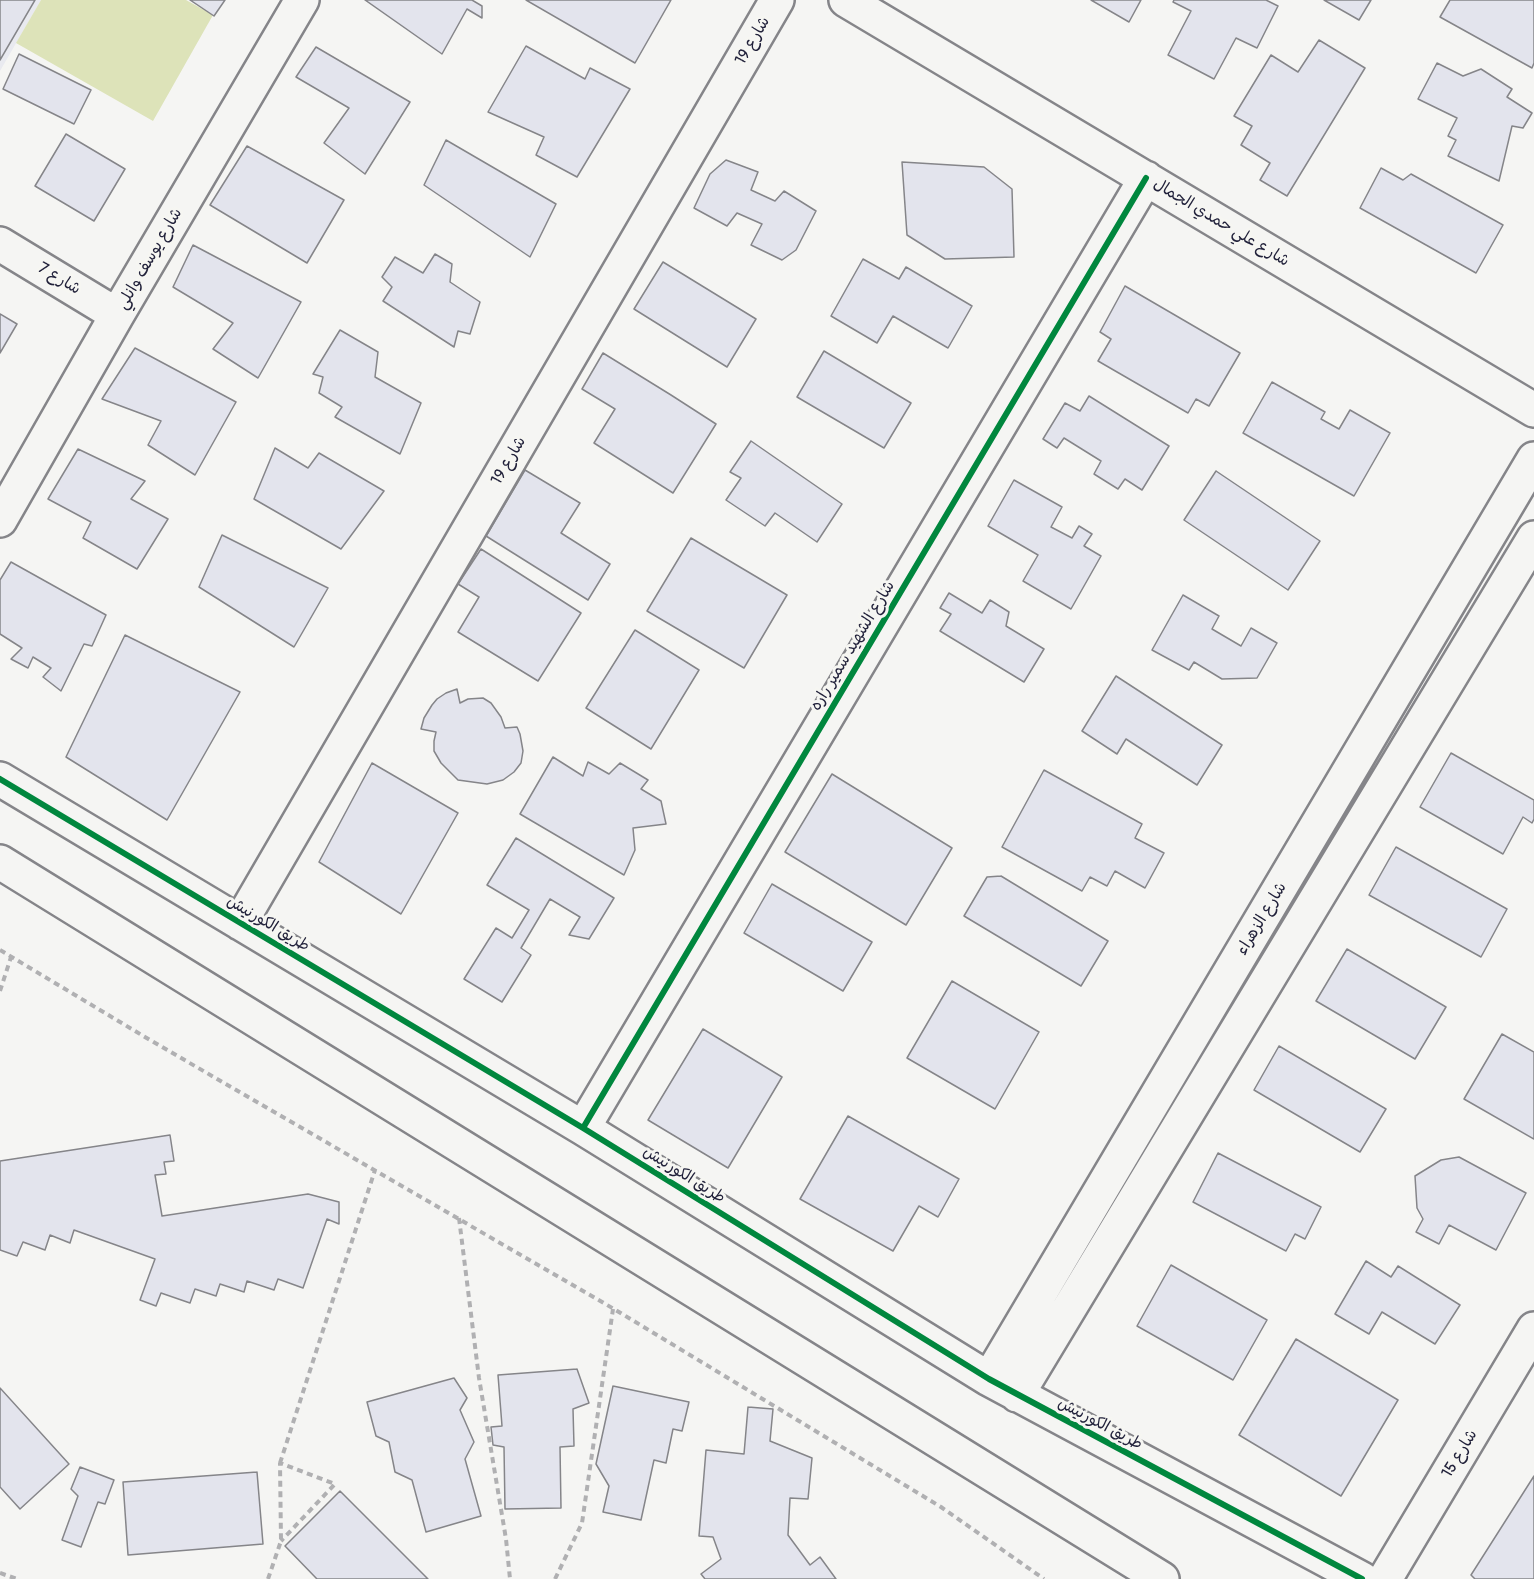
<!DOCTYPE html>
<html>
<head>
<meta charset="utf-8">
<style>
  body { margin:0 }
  canvas { display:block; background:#f5f5f3 }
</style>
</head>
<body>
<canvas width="1534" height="1579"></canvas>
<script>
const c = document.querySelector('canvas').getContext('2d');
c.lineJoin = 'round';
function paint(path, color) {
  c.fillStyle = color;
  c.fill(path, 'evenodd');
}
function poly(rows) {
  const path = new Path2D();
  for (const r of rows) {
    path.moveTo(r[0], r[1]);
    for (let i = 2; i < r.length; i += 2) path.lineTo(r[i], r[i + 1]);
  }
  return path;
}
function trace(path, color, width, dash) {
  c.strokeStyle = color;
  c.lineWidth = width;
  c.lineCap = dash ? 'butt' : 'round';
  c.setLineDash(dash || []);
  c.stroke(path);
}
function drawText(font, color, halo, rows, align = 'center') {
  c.font = font + ' Pangolin,"Playpen Sans Arabic",sans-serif';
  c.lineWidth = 6;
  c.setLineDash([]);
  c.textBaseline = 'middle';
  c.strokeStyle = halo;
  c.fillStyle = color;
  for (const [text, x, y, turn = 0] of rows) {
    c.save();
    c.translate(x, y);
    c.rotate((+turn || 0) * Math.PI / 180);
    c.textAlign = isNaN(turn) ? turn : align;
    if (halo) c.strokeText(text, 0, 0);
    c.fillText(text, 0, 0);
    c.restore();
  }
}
const built = poly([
  [0,0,41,0,0,71]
]);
const green = poly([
  [41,0,186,0,213,15,153,121,16,43]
]);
const building = poly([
  [0,0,35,0,0,60,0,0],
  [190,0,225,0,214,16,190,0],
  [365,0,472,0,482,6,482,18,467,9,442,54,365,0],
  [526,0,671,0,635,63,526,0],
  [1091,0,1141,0,1129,22,1091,0],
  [1174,0,1266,0,1278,6,1257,48,1236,38,1214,79,1168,55,1191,11,1173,2,1174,0],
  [1324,0,1371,0,1359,20,1324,0],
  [1450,0,1534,0,1534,63,1532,68,1440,17,1450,0],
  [1319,40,1365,68,1287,196,1260,180,1270,163,1241,145,1252,126,1234,116,1271,55,1298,72,1319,40],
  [526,46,585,79,590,68,630,89,577,177,536,155,544,137,488,112,526,46],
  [316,47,410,102,365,174,324,143,349,108,296,77,316,47],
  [19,54,91,90,74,124,3,89,19,54],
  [1437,63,1463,76,1481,69,1512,89,1507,97,1532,113,1523,128,1512,126,1499,181,1448,156,1456,140,1448,136,1457,118,1418,99,1437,63],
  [66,134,125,169,94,221,35,186,66,134],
  [446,140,556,204,530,257,424,185,446,140],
  [247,146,344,200,307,263,210,205,247,146],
  [726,160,758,172,751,190,775,201,784,191,816,211,796,250,782,260,751,245,762,224,737,213,727,226,694,208,710,174,726,160],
  [902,162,984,167,1012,189,1014,257,945,259,907,235,902,162],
  [1381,168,1403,180,1411,174,1503,225,1476,273,1360,208,1381,168],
  [193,245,301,302,258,378,213,349,233,323,173,287,193,245],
  [435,254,452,264,450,282,480,302,470,334,458,331,454,347,383,301,392,287,382,277,395,257,423,273,435,254],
  [863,259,899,279,906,267,972,306,948,348,893,316,877,343,831,316,863,259],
  [663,262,756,319,727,367,634,309,663,262],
  [1125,286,1240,353,1209,406,1196,399,1188,413,1098,361,1111,339,1100,332,1125,286],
  [0,314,17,324,0,353,0,314],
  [340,330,378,352,375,377,421,403,400,454,335,417,342,407,319,393,323,377,313,374,340,330],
  [135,348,236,402,195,475,148,445,161,421,102,399,135,348],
  [824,351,911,403,884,448,797,397,824,351],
  [603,353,671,395,716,424,673,493,594,443,615,409,582,389,603,353],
  [1272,382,1325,412,1321,419,1339,429,1350,410,1390,433,1354,496,1243,433,1272,382],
  [1089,396,1169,446,1142,490,1125,479,1118,489,1094,474,1101,461,1064,438,1057,448,1043,439,1065,403,1080,411,1089,396],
  [751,441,842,504,817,542,775,513,765,526,726,500,741,478,730,472,751,441],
  [275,448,308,468,319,453,384,491,341,549,254,499,275,448],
  [78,449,145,481,131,499,168,519,137,569,83,538,91,522,48,499,78,449],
  [525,470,580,503,561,533,610,564,588,600,486,536,525,470],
  [1216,471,1320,541,1288,590,1184,520,1216,471],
  [1014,480,1062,507,1051,527,1072,538,1079,526,1092,534,1084,546,1101,556,1071,609,1023,581,1038,555,988,526,1014,480],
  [222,535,328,588,294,647,199,587,222,535],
  [691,538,787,595,744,668,647,611,691,538],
  [481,549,581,613,538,681,458,632,479,597,458,584,481,549],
  [11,562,106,615,92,646,84,644,61,691,43,677,51,668,33,657,28,668,11,659,22,648,0,634,0,580,11,562],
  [949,593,982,613,990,600,1009,612,1006,626,1044,649,1024,682,940,631,951,614,940,608,949,593],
  [1183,595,1219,616,1212,629,1241,646,1251,628,1277,643,1257,678,1222,679,1194,662,1189,670,1152,650,1183,595],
  [635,630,699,670,651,749,586,708,635,630],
  [125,635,240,692,167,820,66,757,125,635],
  [1116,676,1222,745,1197,785,1126,739,1117,754,1082,731,1116,676],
  [457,689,460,703,468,699,483,698,491,703,501,717,505,728,517,727,520,734,523,751,521,763,514,772,503,780,487,784,458,780,441,763,434,751,434,741,436,732,421,729,424,718,432,705,437,699,446,693,457,689],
  [1451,753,1534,800,1534,819,1532,823,1523,817,1503,854,1420,807,1451,753],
  [553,757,583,776,588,762,609,774,620,763,648,780,641,789,661,801,666,824,633,828,635,850,624,875,520,814,553,757],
  [372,763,458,813,401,914,319,862,372,763],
  [1044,770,1142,824,1135,838,1164,853,1145,888,1115,871,1107,886,1090,877,1082,891,1002,847,1044,770],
  [832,774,952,848,906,925,785,852,832,774],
  [516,838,614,898,589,939,569,935,580,917,550,899,521,948,531,955,502,1002,464,979,496,928,512,938,529,910,487,885,516,838],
  [1396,847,1507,909,1481,957,1369,895,1396,847],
  [1001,876,1108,941,1081,986,964,916,987,877,1001,876],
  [772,884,872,942,843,991,744,933,772,884],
  [1347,949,1446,1007,1415,1059,1316,1001,1347,949],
  [952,981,1039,1032,995,1109,907,1058,952,981],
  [703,1029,782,1077,728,1168,648,1120,703,1029],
  [1502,1034,1534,1052,1534,1139,1464,1099,1502,1034],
  [1279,1046,1386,1109,1360,1152,1254,1090,1279,1046],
  [848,1116,959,1179,938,1217,919,1206,893,1251,800,1199,848,1116],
  [170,1135,174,1161,164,1162,166,1174,155,1175,162,1216,308,1194,339,1202,339,1224,327,1219,303,1288,278,1279,274,1290,247,1281,244,1292,220,1284,216,1296,195,1289,190,1303,161,1293,156,1306,140,1300,155,1259,74,1230,70,1243,50,1235,45,1250,23,1242,17,1256,0,1250,0,1161,170,1135],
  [1218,1153,1321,1207,1305,1239,1295,1234,1286,1251,1193,1202,1218,1153],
  [1459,1157,1526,1193,1496,1250,1449,1225,1439,1244,1416,1232,1423,1219,1417,1208,1415,1176,1441,1160,1459,1157],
  [1366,1261,1391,1277,1398,1266,1460,1305,1435,1344,1382,1312,1369,1334,1335,1314,1366,1261],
  [1171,1265,1267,1320,1233,1380,1137,1326,1171,1265],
  [1296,1339,1398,1400,1341,1496,1239,1435,1296,1339],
  [577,1369,589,1403,573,1409,574,1446,560,1447,561,1508,505,1509,504,1447,493,1445,491,1427,502,1426,498,1375,577,1369],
  [454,1378,467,1398,460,1410,474,1442,465,1459,481,1516,426,1532,412,1480,395,1472,389,1442,376,1436,367,1402,454,1378],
  [613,1386,689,1402,682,1431,673,1429,666,1463,654,1460,641,1520,603,1512,609,1486,596,1464,613,1386],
  [0,1388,69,1464,20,1509,0,1487,0,1388],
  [748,1407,773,1409,770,1441,812,1458,808,1499,790,1498,788,1535,810,1565,820,1557,836,1579,705,1579,701,1574,721,1559,713,1537,699,1536,706,1450,744,1454,748,1407],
  [80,1467,114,1480,105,1504,98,1502,81,1547,62,1540,78,1496,71,1489,80,1467],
  [257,1472,263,1544,128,1555,123,1482,257,1472],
  [1534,1476,1534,1579,1475,1579,1471,1575,1534,1476],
  [340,1491,428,1579,317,1579,285,1546,340,1491]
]);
const path = poly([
  [0,950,150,1040,614,1309,941,1507,1044,1579],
  [0,991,11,957],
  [459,1218,479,1378,506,1539,510,1579],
  [280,1463,375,1170],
  [0,1573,17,1579],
  [268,1579,281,1541,280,1463,335,1484,281,1541],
  [555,1579,582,1523,613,1309]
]);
const minor = poly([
  [846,0,1534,410],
  [0,244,117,315],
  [0,520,117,315,302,0],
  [0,779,583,1128,989,1379,1362,1579],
  [0,862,1162,1579],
  [240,923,777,0],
  [583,1128,1146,178],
  [989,1379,1534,459],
  [1017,1395,1534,538],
  [1385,1579,1534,1329]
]);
const cycleway = poly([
  [0,779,583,1128,989,1379,1362,1579],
  [583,1128,1146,178]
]);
const streetNames = [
  ["شارع 19",753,41,-60],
  ["شارع علي حمدي الجمال",1221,223,31],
  ["شارع يوسف وانلي",150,259,-60],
  ["شارع 7",59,279,31],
  ["شارع 19",509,461,-60],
  ["شارع الشهيد سمير راره",853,646,-59],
  ["شارع الزهراء",1262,919,-59],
  ["طريق الكورنيش",268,924,31],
  ["طريق الكورنيش",684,1175,32],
  ["طريق الكورنيش",1100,1424,28],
  ["شارع 15",1460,1454,-59]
];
paint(built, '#e9eaf0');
paint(green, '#dde3b9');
paint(building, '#e3e4ed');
trace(building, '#858589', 1.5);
trace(minor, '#858589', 38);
trace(path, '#b0b0b2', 4, [6, 4.5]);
trace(minor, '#f5f5f3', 33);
trace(cycleway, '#00873e', 6);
drawText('16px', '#22223b', '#f6f6f2', streetNames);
</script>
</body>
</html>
